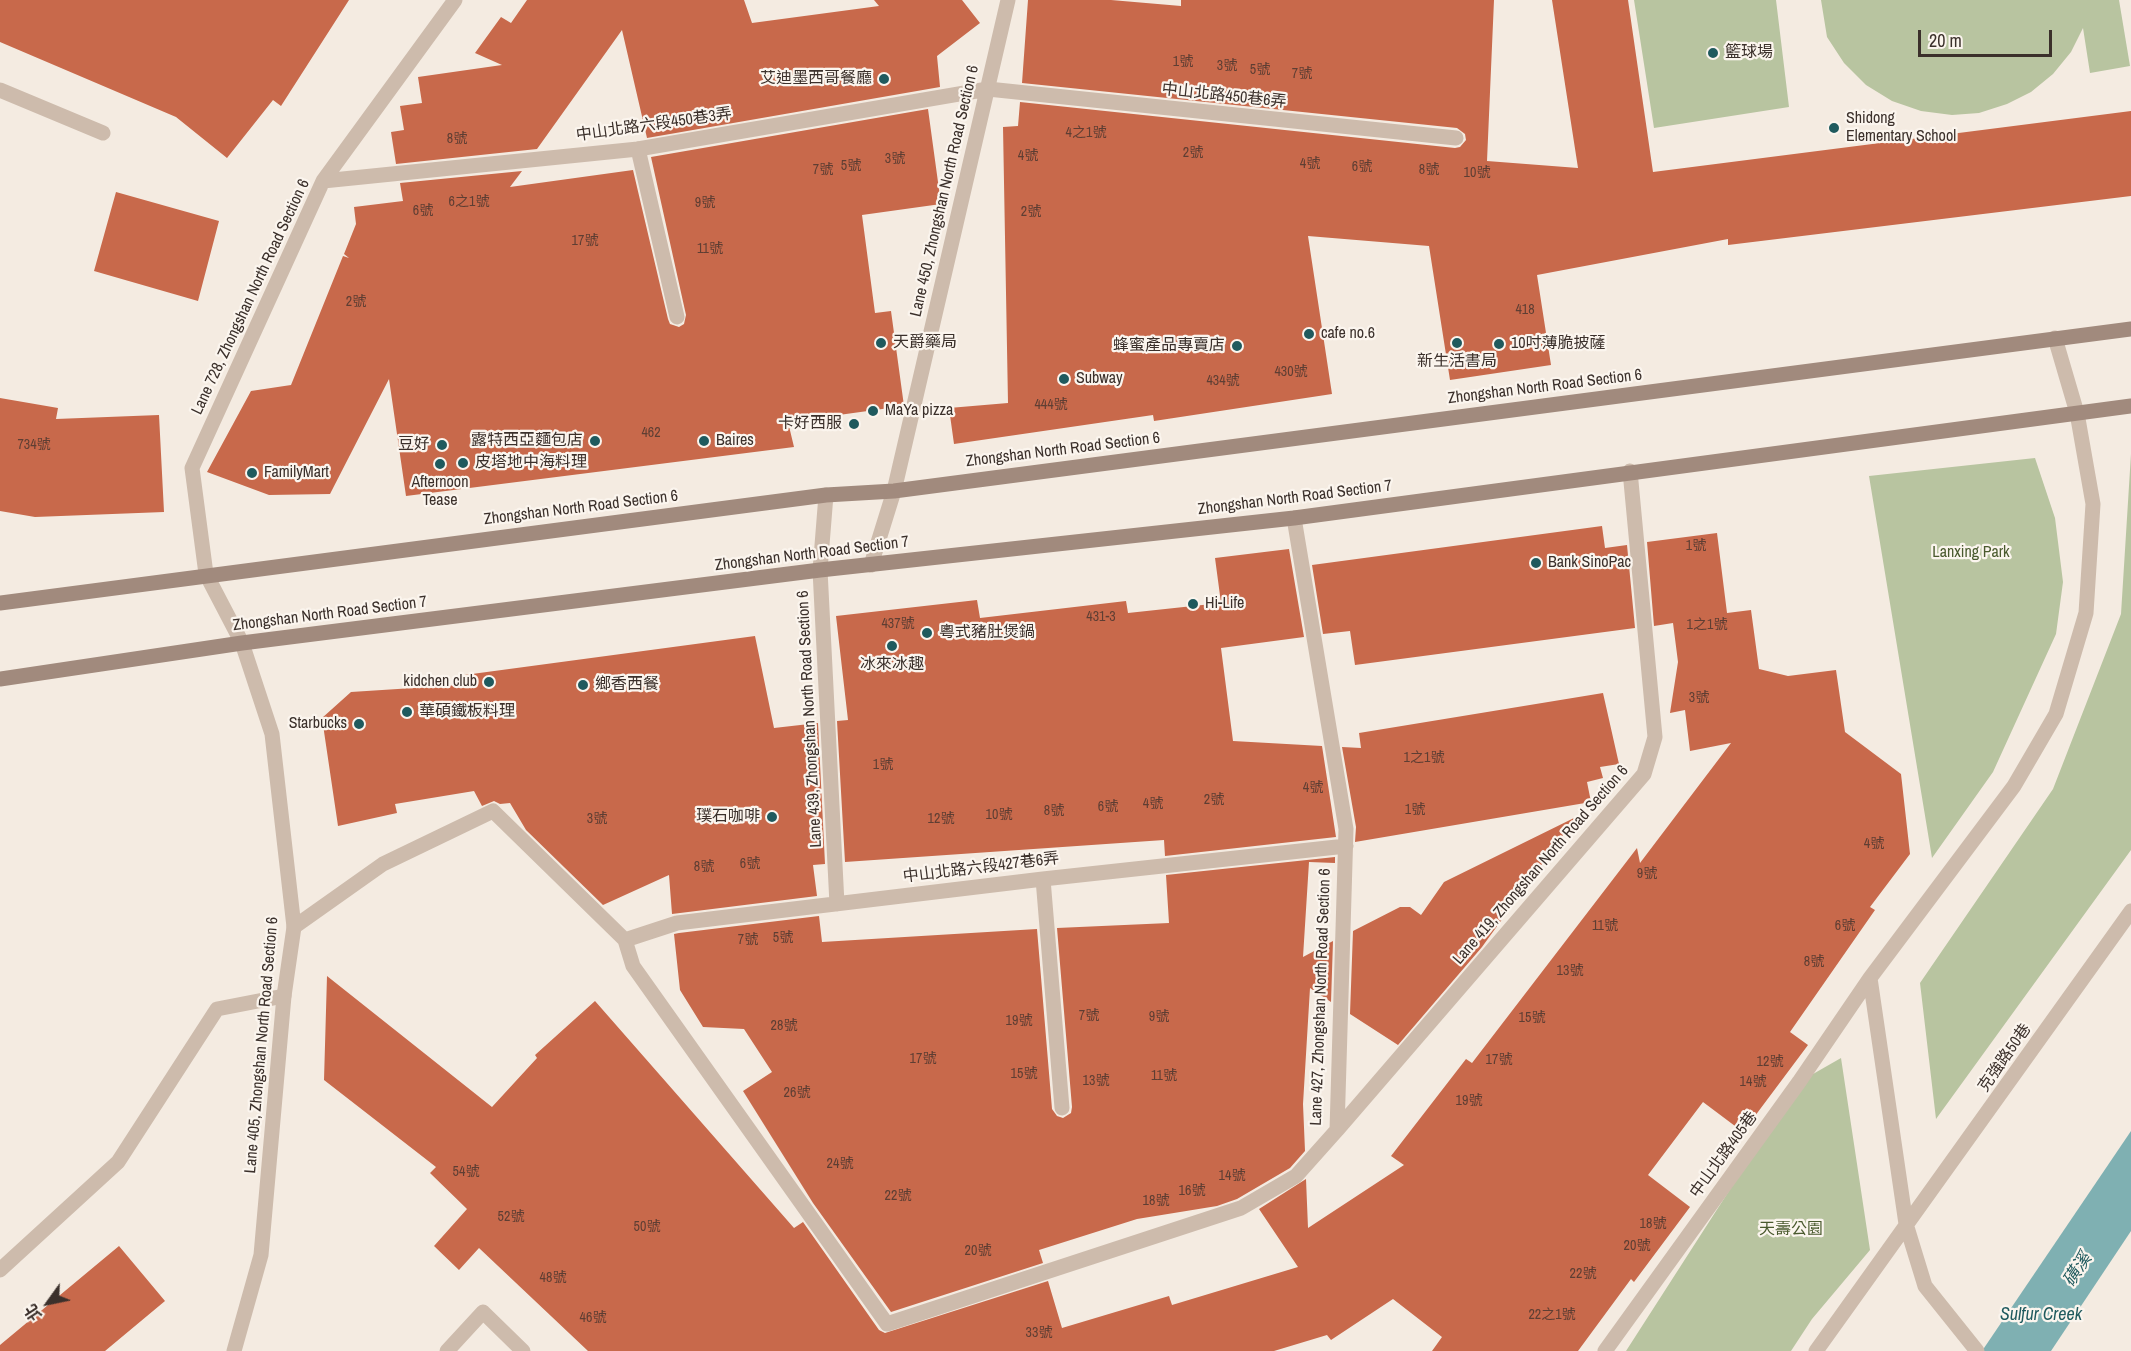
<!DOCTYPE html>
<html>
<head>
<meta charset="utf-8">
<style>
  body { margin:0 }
  #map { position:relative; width:2131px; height:1351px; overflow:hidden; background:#f4ebe1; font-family:"Archivo Narrow","Noto Sans TC",sans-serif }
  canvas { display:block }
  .north { position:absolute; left:18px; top:1273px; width:60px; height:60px; -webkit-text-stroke:4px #fbf5ee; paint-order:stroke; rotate:237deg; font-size:16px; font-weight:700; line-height:24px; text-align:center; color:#3b302b }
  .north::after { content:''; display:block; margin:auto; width:21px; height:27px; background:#3b302b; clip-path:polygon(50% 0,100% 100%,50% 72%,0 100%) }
  .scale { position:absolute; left:1918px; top:30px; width:134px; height:27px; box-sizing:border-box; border:3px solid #3b302b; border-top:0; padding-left:8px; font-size:18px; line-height:21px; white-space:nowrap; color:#3b302b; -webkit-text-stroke:4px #fbf5ee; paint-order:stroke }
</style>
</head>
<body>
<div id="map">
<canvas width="2131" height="1351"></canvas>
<div class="north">北</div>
<div class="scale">20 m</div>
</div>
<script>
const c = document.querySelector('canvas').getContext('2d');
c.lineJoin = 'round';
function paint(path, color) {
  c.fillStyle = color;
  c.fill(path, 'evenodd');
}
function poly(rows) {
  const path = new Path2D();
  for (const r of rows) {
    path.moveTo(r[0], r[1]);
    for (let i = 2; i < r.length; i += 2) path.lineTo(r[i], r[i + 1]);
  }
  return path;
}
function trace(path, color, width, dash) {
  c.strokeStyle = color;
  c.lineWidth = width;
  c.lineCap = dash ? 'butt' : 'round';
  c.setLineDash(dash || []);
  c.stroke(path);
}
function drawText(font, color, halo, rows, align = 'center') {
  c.font = font + ' "Archivo Narrow","Noto Sans TC",sans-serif';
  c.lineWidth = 4.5;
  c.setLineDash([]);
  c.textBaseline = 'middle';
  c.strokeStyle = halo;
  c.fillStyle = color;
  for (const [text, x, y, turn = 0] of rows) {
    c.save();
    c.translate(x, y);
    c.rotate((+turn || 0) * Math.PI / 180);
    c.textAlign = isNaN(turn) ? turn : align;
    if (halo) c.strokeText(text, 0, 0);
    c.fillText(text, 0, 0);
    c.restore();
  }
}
const green = poly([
  [1634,0,1776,0,1789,107,1654,128],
  [1821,0,2119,0,2130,66,2090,73,2083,28,2071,52,2053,74,2031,92,2007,104,1979,113,1952,115,1921,111,1892,101,1866,85,1844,63,1827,37],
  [2131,454,2131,850,1936,1119,1920,983,2053,789,2121,614],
  [2035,458,2055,518,2063,582,2056,634,1993,772,1932,858,1869,476],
  [1841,1058,1870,1250,1812,1319,1791,1351,1626,1351,1799,1082]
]);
const water = poly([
  [2131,1131,2131,1231,2051,1351,1982,1351]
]);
const building = poly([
  [0,0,349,0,281,106,273,100,227,158,176,117,0,42],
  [527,0,744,0,752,23,879,6,874,0,962,0,980,23,937,56,940,87,647,138,622,30,537,149,396,164,391,132,404,130,400,106,422,103,418,77,502,65,475,53,501,17,511,23],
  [1028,0,1111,0,1181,6,1181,0,1494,0,1487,161,1578,168,1552,0,1628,0,1653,172,2131,111,2131,196,1728,245,1728,239,1537,275,1551,365,1450,380,1429,246,1308,236,1332,394,1154,421,1153,415,954,444,949,408,1008,403,1003,127,1018,126,1020,102,1455,148,1460,147,1466,140,1465,134,1457,128,1022,83],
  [928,109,941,204,862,215,875,313,891,311,904,406,788,422,794,447,406,496,389,379,330,494,269,495,207,472,251,391,291,385,343,256,349,258,344,254,356,224,354,207,403,201,400,183,522,171,510,187,633,170,668,319,670,324,679,327,684,324,686,315,651,157],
  [116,192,219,221,198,301,94,271],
  [0,398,58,408,56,419,159,415,164,512,35,517,0,511],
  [1602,526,1605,548,1627,545,1635,628,1355,665,1350,631,1323,634,1312,565],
  [1717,533,1727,613,1751,610,1759,669,1788,676,1836,670,1845,732,1901,774,1910,854,1870,907,1875,910,1790,1032,1808,1045,1743,1132,1703,1102,1648,1175,1690,1207,1634,1282,1631,1279,1578,1351,1432,1351,1442,1337,1393,1299,1331,1340,1327,1335,1274,1351,588,1351,479,1248,459,1270,434,1246,467,1209,430,1173,436,1167,324,1080,327,976,492,1107,537,1058,535,1055,595,1001,794,1228,803,1222,879,1330,885,1333,1048,1281,1062,1328,1169,1296,1172,1305,1298,1267,1259,1209,1306,1179,1308,1228,1404,1165,1391,1156,1466,1059,1472,1063,1637,848,1640,863,1731,743,1690,751,1685,710,1670,713,1678,662,1673,623,1654,626,1647,542],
  [1289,549,1304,637,1221,648,1233,741,1322,746,1336,837,1165,856,1164,840,845,862,837,721,848,720,836,616,977,600,980,618,1126,601,1128,613,1221,603,1215,558],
  [755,636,774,728,818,723,825,864,813,865,817,896,672,914,669,875,603,905,526,830,510,803,500,804,494,801,482,806,474,791,395,804,397,813,338,826,322,718,351,692,460,685,457,676],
  [1603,693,1619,764,1600,767,1603,778,1587,782,1591,802,1355,842,1356,827,1342,747,1361,748,1359,733],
  [1576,817,1482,947,1398,1045,1350,1014,1353,931,1400,907,1410,907,1421,915,1444,882],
  [1335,857,1335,863,1309,862,1303,957,1333,941,1331,1002,1310,988,1303,1104,1305,1151,1290,1168,1237,1199,1217,1206,1137,1219,1039,1250,1043,1263,891,1312,813,1203,743,1091,772,1072,744,1029,703,1027,680,990,674,934,679,933,819,916,822,942,1037,929,1052,1109,1057,1116,1063,1118,1071,1113,1072,1107,1057,928,1169,923,1166,875],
  [119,1246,165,1301,105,1351,0,1351,0,1345]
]);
const lane = poly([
  [988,89,1456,138],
  [0,90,103,133],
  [638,149,677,317],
  [826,495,820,570,837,904],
  [1043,879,1062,1108],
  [294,927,383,864,493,811,625,940,633,966,887,1324,1241,1208,1296,1176,1337,1130,1346,829,1294,518],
  [625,940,677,923,1043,879,1346,846],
  [1337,1130,1644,774,1655,737,1630,471],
  [0,1270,118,1162,217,1009,284,996]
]);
const street = poly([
  [323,181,638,149,988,89],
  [871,565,894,491,1008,0],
  [1870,978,1906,1224,1925,1286,1977,1351],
  [234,1351,261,1255,284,996,294,927,272,734,242,643,206,574,192,468,323,181,455,0],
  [447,1351,483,1312,523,1351],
  [1605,1351,1799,1082,1870,978,2014,786,2056,714,2086,613,2093,504,2077,413,2055,338],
  [1816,1351,2131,911]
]);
const secondary = poly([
  [0,603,826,495,894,491,2131,329],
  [0,679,242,643,820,570,1294,518,2131,406]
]);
const markers = [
  [1713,53,6,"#1f5a5e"],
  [884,79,6,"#1f5a5e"],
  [1834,128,6,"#1f5a5e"],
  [1309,334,6,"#1f5a5e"],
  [881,343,6,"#1f5a5e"],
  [1457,343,6,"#1f5a5e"],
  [1499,344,6,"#1f5a5e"],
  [1237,346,6,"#1f5a5e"],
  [1064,379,6,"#1f5a5e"],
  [873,411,6,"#1f5a5e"],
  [854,424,6,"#1f5a5e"],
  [595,441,6,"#1f5a5e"],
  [704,441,6,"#1f5a5e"],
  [442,445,6,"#1f5a5e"],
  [463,463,6,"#1f5a5e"],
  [440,464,6,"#1f5a5e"],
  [252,473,6,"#1f5a5e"],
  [1536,563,6,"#1f5a5e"],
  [1193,604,6,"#1f5a5e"],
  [927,633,6,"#1f5a5e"],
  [892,646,6,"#1f5a5e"],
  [489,682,6,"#1f5a5e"],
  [583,685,6,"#1f5a5e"],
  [407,712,6,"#1f5a5e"],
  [359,724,6,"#1f5a5e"],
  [772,817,6,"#1f5a5e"]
];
const numberNames = [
  ["1號",1183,62],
  ["3號",1227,66],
  ["5號",1260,70],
  ["7號",1302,74],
  ["4之1號",1086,133],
  ["8號",457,139],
  ["2號",1193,153],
  ["4號",1028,156],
  ["3號",895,159],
  ["4號",1310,164],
  ["5號",851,166],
  ["6號",1362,167],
  ["7號",823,170],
  ["8號",1429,170],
  ["10號",1477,173],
  ["6之1號",469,202],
  ["9號",705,203],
  ["6號",423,211],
  ["2號",1031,212],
  ["17號",585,241],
  ["11號",710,249],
  ["2號",356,302],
  ["418",1525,310],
  ["430號",1291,372],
  ["434號",1223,381],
  ["444號",1051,405],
  ["462",651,433],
  ["734號",34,445],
  ["1號",1696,546],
  ["431-3",1101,617],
  ["437號",898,624],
  ["1之1號",1707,625],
  ["3號",1699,698],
  ["1之1號",1424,758],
  ["1號",883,765],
  ["4號",1313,788],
  ["2號",1214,800],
  ["4號",1153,804],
  ["6號",1108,807],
  ["1號",1415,810],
  ["8號",1054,811],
  ["10號",999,815],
  ["3號",597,819],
  ["12號",941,819],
  ["4號",1874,844],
  ["6號",750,864],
  ["8號",704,867],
  ["9號",1647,874],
  ["11號",1605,926],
  ["6號",1845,926],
  ["5號",783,938],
  ["7號",748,940],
  ["8號",1814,962],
  ["13號",1570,971],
  ["7號",1089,1016],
  ["9號",1159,1017],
  ["15號",1532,1018],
  ["19號",1019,1021],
  ["28號",784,1026],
  ["17號",923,1059],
  ["17號",1499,1060],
  ["12號",1770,1062],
  ["15號",1024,1074],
  ["11號",1164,1076],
  ["13號",1096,1081],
  ["14號",1753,1082],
  ["26號",797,1093],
  ["19號",1469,1101],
  ["24號",840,1164],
  ["54號",466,1172],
  ["14號",1232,1176],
  ["16號",1192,1191],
  ["22號",898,1196],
  ["18號",1156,1201],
  ["52號",511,1217],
  ["18號",1653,1224],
  ["50號",647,1227],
  ["20號",1637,1246],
  ["20號",978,1251],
  ["22號",1583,1274],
  ["48號",553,1278],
  ["22之1號",1552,1315],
  ["46號",593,1318],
  ["33號",1039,1333]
];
const poiNames = [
  ["籃球場",1725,53],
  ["艾迪墨西哥餐廳",872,79,"right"],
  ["Shidong",1846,119],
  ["Elementary School",1846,137],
  ["cafe no.6",1321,334],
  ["天爵藥局",893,343],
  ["10吋薄脆披薩",1511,344],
  ["蜂蜜產品專賣店",1225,346,"right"],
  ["新生活書局",1457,362,"center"],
  ["Subway",1076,379],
  ["MaYa pizza",885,411],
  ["卡好西服",842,424,"right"],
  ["露特西亞麵包店",583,441,"right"],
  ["Baires",716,441],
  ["豆好",430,445,"right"],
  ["皮塔地中海料理",475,463],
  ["FamilyMart",264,473],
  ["Afternoon",440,483,"center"],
  ["Tease",440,501,"center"],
  ["Bank SinoPac",1548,563],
  ["Hi-Life",1205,604],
  ["粵式豬肚煲鍋",939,633],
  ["冰來冰趣",892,665,"center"],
  ["kidchen club",477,682,"right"],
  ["鄉香西餐",595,685],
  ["華碩鐵板料理",419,712],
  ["Starbucks",347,724,"right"],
  ["璞石咖啡",760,817,"right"]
];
const streetNames = [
  ["中山北路450巷6弄",1224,96,6],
  ["中山北路六段450巷3弄",654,125,-8],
  ["Lane 450, Zhongshan North Road Section 6",945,191,-77],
  ["Lane 728, Zhongshan North Road Section 6",251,297,-65],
  ["Zhongshan North Road Section 6",1545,387,-7],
  ["Zhongshan North Road Section 6",1063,450,-7],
  ["Zhongshan North Road Section 7",1295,498,-7],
  ["Zhongshan North Road Section 6",581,508,-7],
  ["Zhongshan North Road Section 7",812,554,-7],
  ["Zhongshan North Road Section 7",330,614,-7],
  ["Lane 439, Zhongshan North Road Section 6",810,719,-93],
  ["Lane 419, Zhongshan North Road Section 6",1541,865,-49],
  ["中山北路六段427巷6弄",981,868,-7],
  ["Lane 427, Zhongshan North Road Section 6",1321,997,-88],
  ["Lane 405, Zhongshan North Road Section 6",262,1045,-85],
  ["克強路50巷",2005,1058,-55],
  ["中山北路405巷",1724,1155,-54]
];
const parkNames = [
  ["Lanxing Park",1971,553],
  ["天壽公園",1791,1230]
];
const waterNames = [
  ["磺溪",2078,1270,-57],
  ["Sulfur Creek",2041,1315]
];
paint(green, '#b8c4a0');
paint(water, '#7fb0b2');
paint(building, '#c8694b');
trace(lane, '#cdbbac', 15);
trace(street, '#cdbbac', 15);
trace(secondary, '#a18a7d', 15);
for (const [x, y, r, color] of markers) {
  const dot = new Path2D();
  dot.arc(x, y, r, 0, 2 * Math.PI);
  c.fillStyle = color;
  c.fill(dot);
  trace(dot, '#fbf5ee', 2);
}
drawText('14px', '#5e3e33', null, numberNames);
drawText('16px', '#3b302b', '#fbf5ee', poiNames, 'left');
drawText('16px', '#3b302b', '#fbf5ee', streetNames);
drawText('16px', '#4a5a2e', '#fbf5ee', parkNames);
drawText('italic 18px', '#1f5a5e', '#fbf5ee', waterNames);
</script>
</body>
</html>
